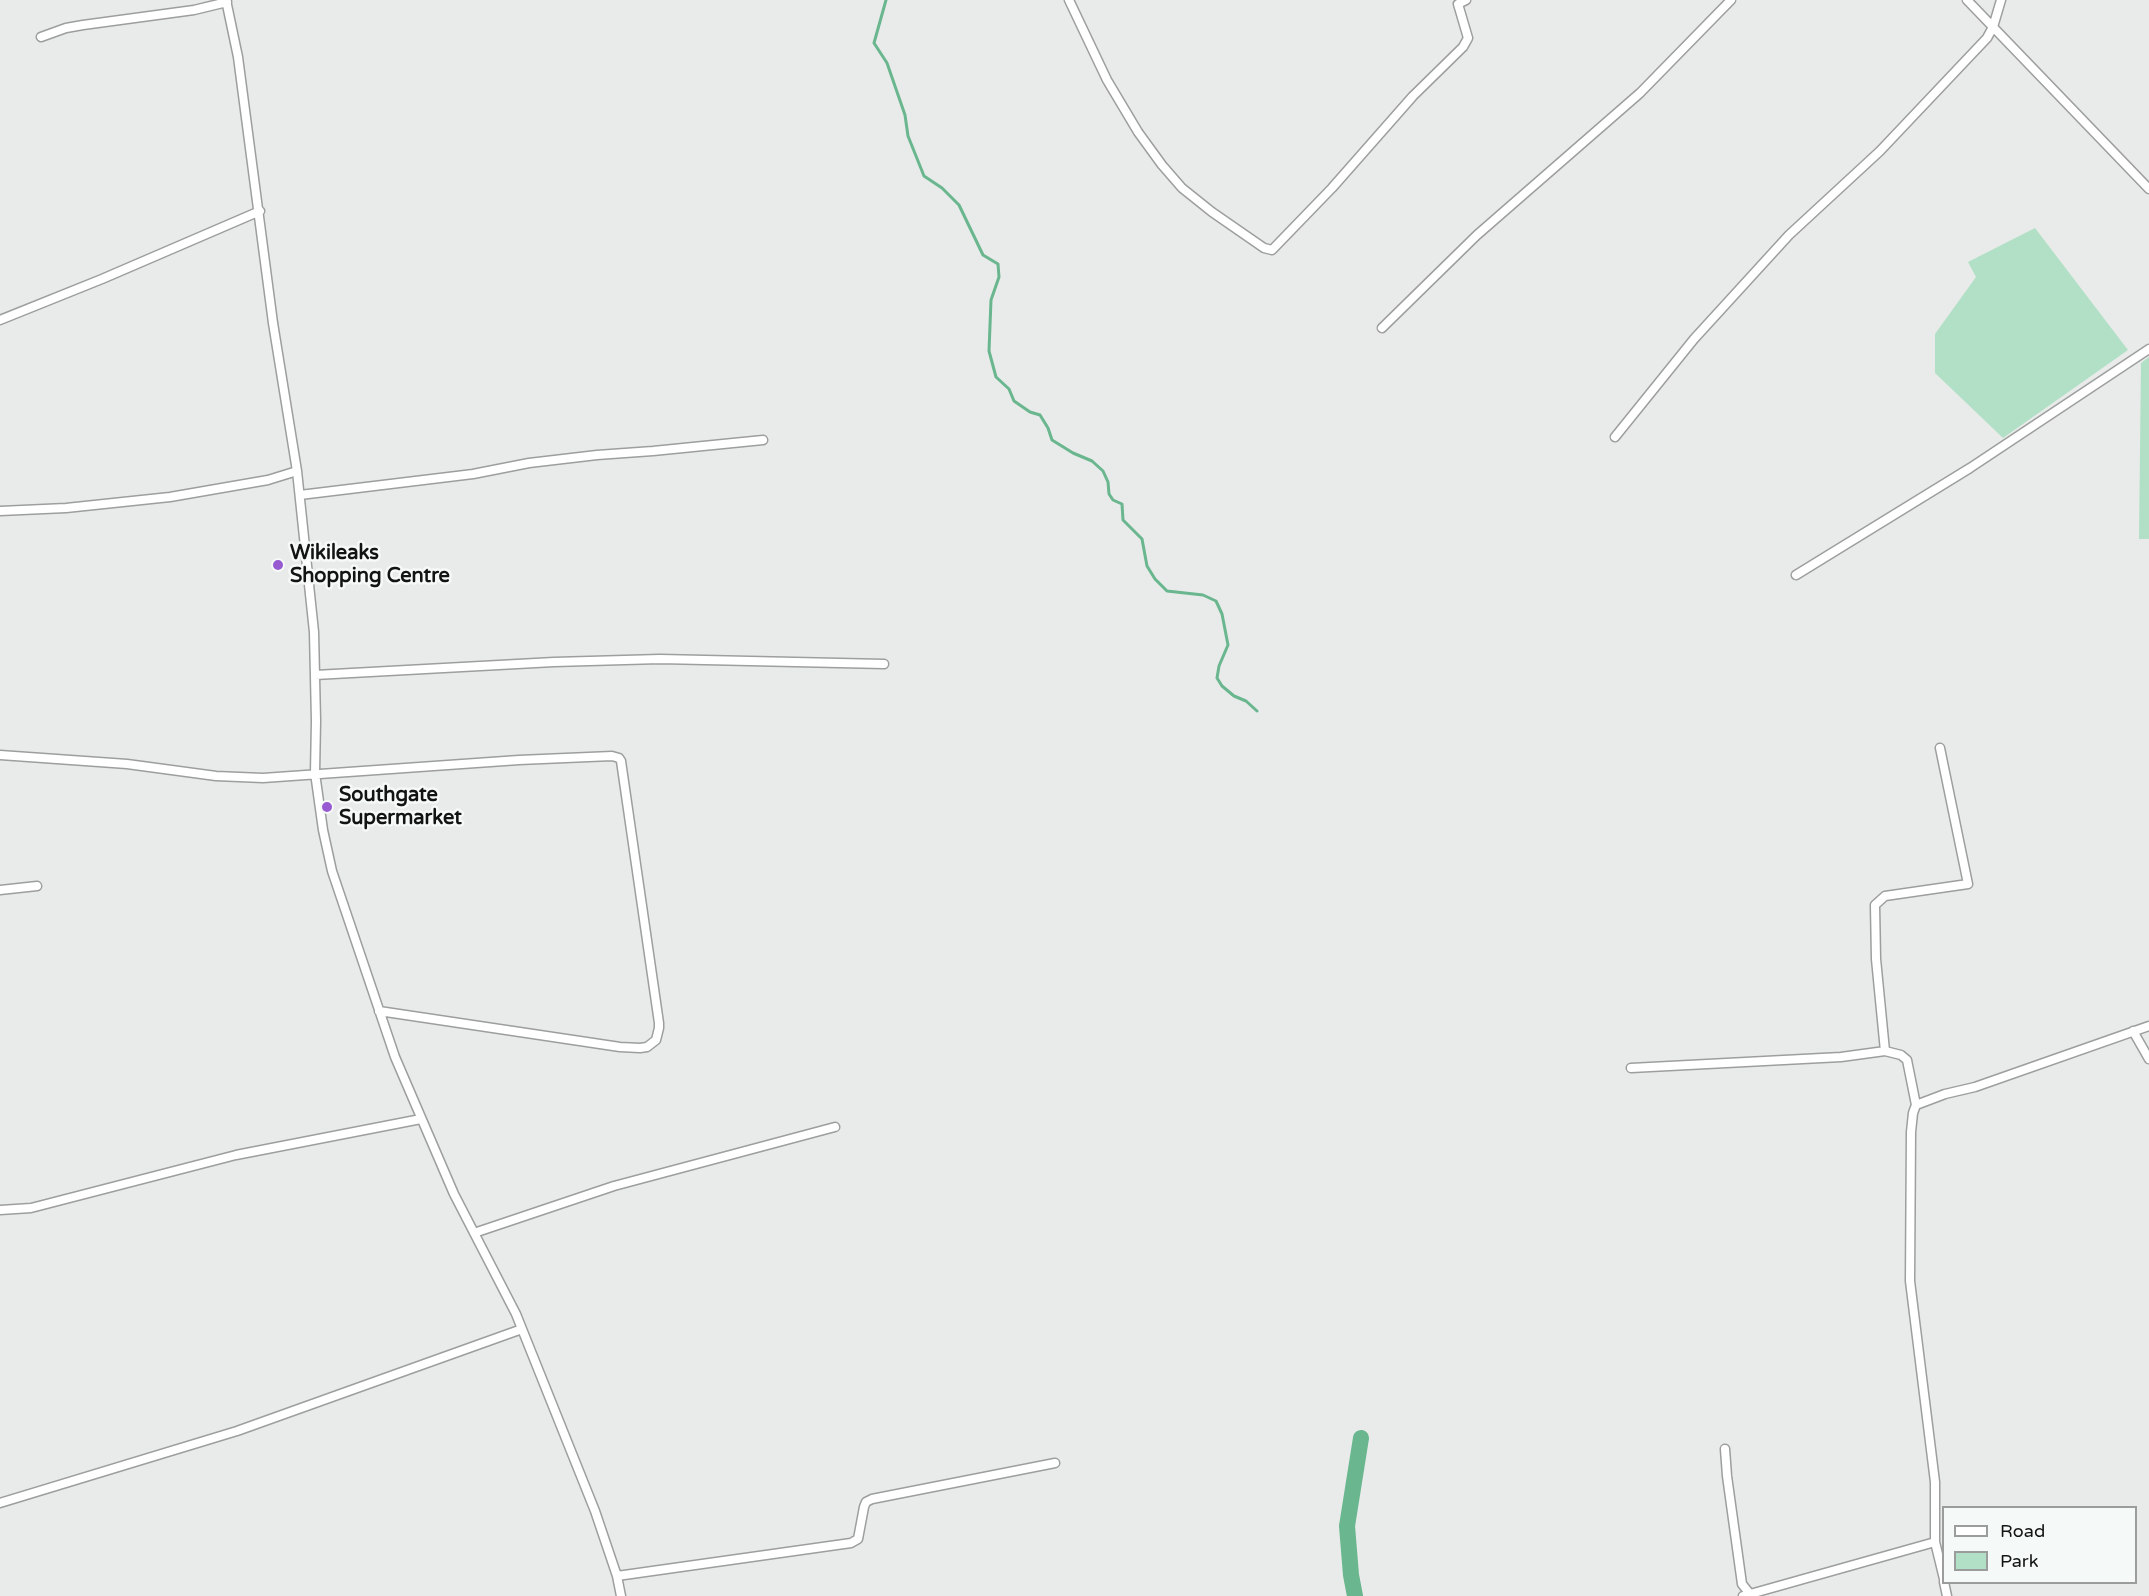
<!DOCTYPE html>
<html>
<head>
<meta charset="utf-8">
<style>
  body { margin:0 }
  #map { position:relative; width:2149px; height:1596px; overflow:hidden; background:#e8ebe9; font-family:"Varela Round",sans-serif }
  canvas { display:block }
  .legend { position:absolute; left:1942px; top:1506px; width:195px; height:78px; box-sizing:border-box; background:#f5f9f7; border:2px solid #9a9d9c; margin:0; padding:8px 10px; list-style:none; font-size:18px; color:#121313 }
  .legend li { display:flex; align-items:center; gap:12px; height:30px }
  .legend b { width:30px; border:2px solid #9a9d9c }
</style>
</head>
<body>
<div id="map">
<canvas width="2149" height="1596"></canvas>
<ul class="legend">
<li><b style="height:8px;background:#fff"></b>Road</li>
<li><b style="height:16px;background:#b1e0c6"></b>Park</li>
</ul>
</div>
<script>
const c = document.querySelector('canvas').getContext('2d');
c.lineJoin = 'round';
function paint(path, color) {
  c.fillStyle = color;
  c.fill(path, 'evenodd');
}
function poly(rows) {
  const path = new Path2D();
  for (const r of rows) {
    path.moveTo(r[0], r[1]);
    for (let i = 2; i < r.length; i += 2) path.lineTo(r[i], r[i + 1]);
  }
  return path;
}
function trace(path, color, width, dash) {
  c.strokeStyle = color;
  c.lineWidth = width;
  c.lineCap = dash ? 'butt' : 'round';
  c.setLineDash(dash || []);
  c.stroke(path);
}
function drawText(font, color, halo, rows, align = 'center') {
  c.font = font + ' "Varela Round",sans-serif';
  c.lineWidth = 5;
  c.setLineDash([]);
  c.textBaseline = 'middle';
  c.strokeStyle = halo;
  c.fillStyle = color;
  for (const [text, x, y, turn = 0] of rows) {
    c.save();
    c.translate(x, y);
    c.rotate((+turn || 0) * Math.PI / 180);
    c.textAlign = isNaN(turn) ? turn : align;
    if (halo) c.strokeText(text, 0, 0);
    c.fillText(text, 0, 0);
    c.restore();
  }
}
const green = poly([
  [2035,228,2128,350,2003,438,1935,373,1935,334,1976,277,1968,262],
  [2149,357,2149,539,2139,539,2141,363]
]);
const stream = poly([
  [886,0,874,43,887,63,905,115,908,136,924,176,942,188,959,205,983,255,998,264,999,277,991,300,989,351,996,377,1009,389,1014,401,1030,412,1040,415,1048,428,1052,440,1073,453,1092,461,1103,471,1108,482,1109,494,1113,500,1122,504,1123,520,1142,539,1147,566,1155,579,1167,591,1203,595,1216,601,1222,614,1228,645,1219,666,1217,678,1222,686,1234,696,1246,701,1257,711]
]);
const river = poly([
  [1355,1596,1351,1575,1347,1526,1361,1438]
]);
const minor = poly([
  [226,0,238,57,273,323,297,471,314,632,316,721,315,773,323,830,332,871,395,1057,454,1194,516,1314,595,1511,617,1576,621,1596],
  [1069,0,1107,80,1138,132,1162,165,1182,188,1212,212,1264,248,1272,250,1332,188,1413,96,1463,47,1468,38,1458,4,1466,0],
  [1967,0,2149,189],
  [41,37,66,28,83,25,194,10,227,2],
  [0,320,102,279,260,211],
  [1382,328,1477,235,1640,93,1731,0],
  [1615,437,1694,339,1789,235,1880,151,1987,38,1993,27,2001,0],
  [300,495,473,474,529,463,597,455,653,451,763,440],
  [0,511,66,508,170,497,268,480,297,471],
  [1796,575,1970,468,2149,349],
  [315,675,554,662,660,659,884,664],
  [0,755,127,764,216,776,263,778,519,760,612,756,619,758,621,761,659,1023,659,1028,656,1040,647,1047,640,1048,620,1047,379,1011],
  [0,890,37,886],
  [2133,1031,2149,1059],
  [1885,1051,1876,959,1875,905,1885,896,1968,884,1940,748],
  [1631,1068,1841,1057,1885,1051,1901,1055,1907,1060,1916,1105,1913,1113,1911,1132,1910,1281,1935,1482,1935,1542],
  [1916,1105,1945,1094,1975,1087,2149,1026],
  [0,1210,31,1208,236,1155,421,1119],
  [474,1233,614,1186,835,1127],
  [1725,1449,1727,1476,1742,1584,1750,1594],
  [0,1503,237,1431,522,1329],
  [617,1576,851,1543,858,1539,864,1507,866,1502,872,1499,1055,1463],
  [1944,1582,1947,1596],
  [1743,1596,1935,1542,1944,1579]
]);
const markers = [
  [278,565,6,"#975ad1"],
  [327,807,6,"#975ad1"]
];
const poiNames = [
  ["Wikileaks",290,554],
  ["Shopping Centre",290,577],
  ["Southgate",339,796],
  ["Supermarket",339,819]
];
paint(green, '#b1e0c6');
trace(stream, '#69b68f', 3);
trace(river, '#69b68f', 16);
trace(minor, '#9c9f9d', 11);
trace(minor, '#fff', 8);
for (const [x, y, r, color] of markers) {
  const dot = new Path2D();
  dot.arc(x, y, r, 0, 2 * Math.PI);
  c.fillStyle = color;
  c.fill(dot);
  trace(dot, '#f5f9f7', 2);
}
drawText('bold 20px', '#121313', '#f5f9f7', poiNames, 'left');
</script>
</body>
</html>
